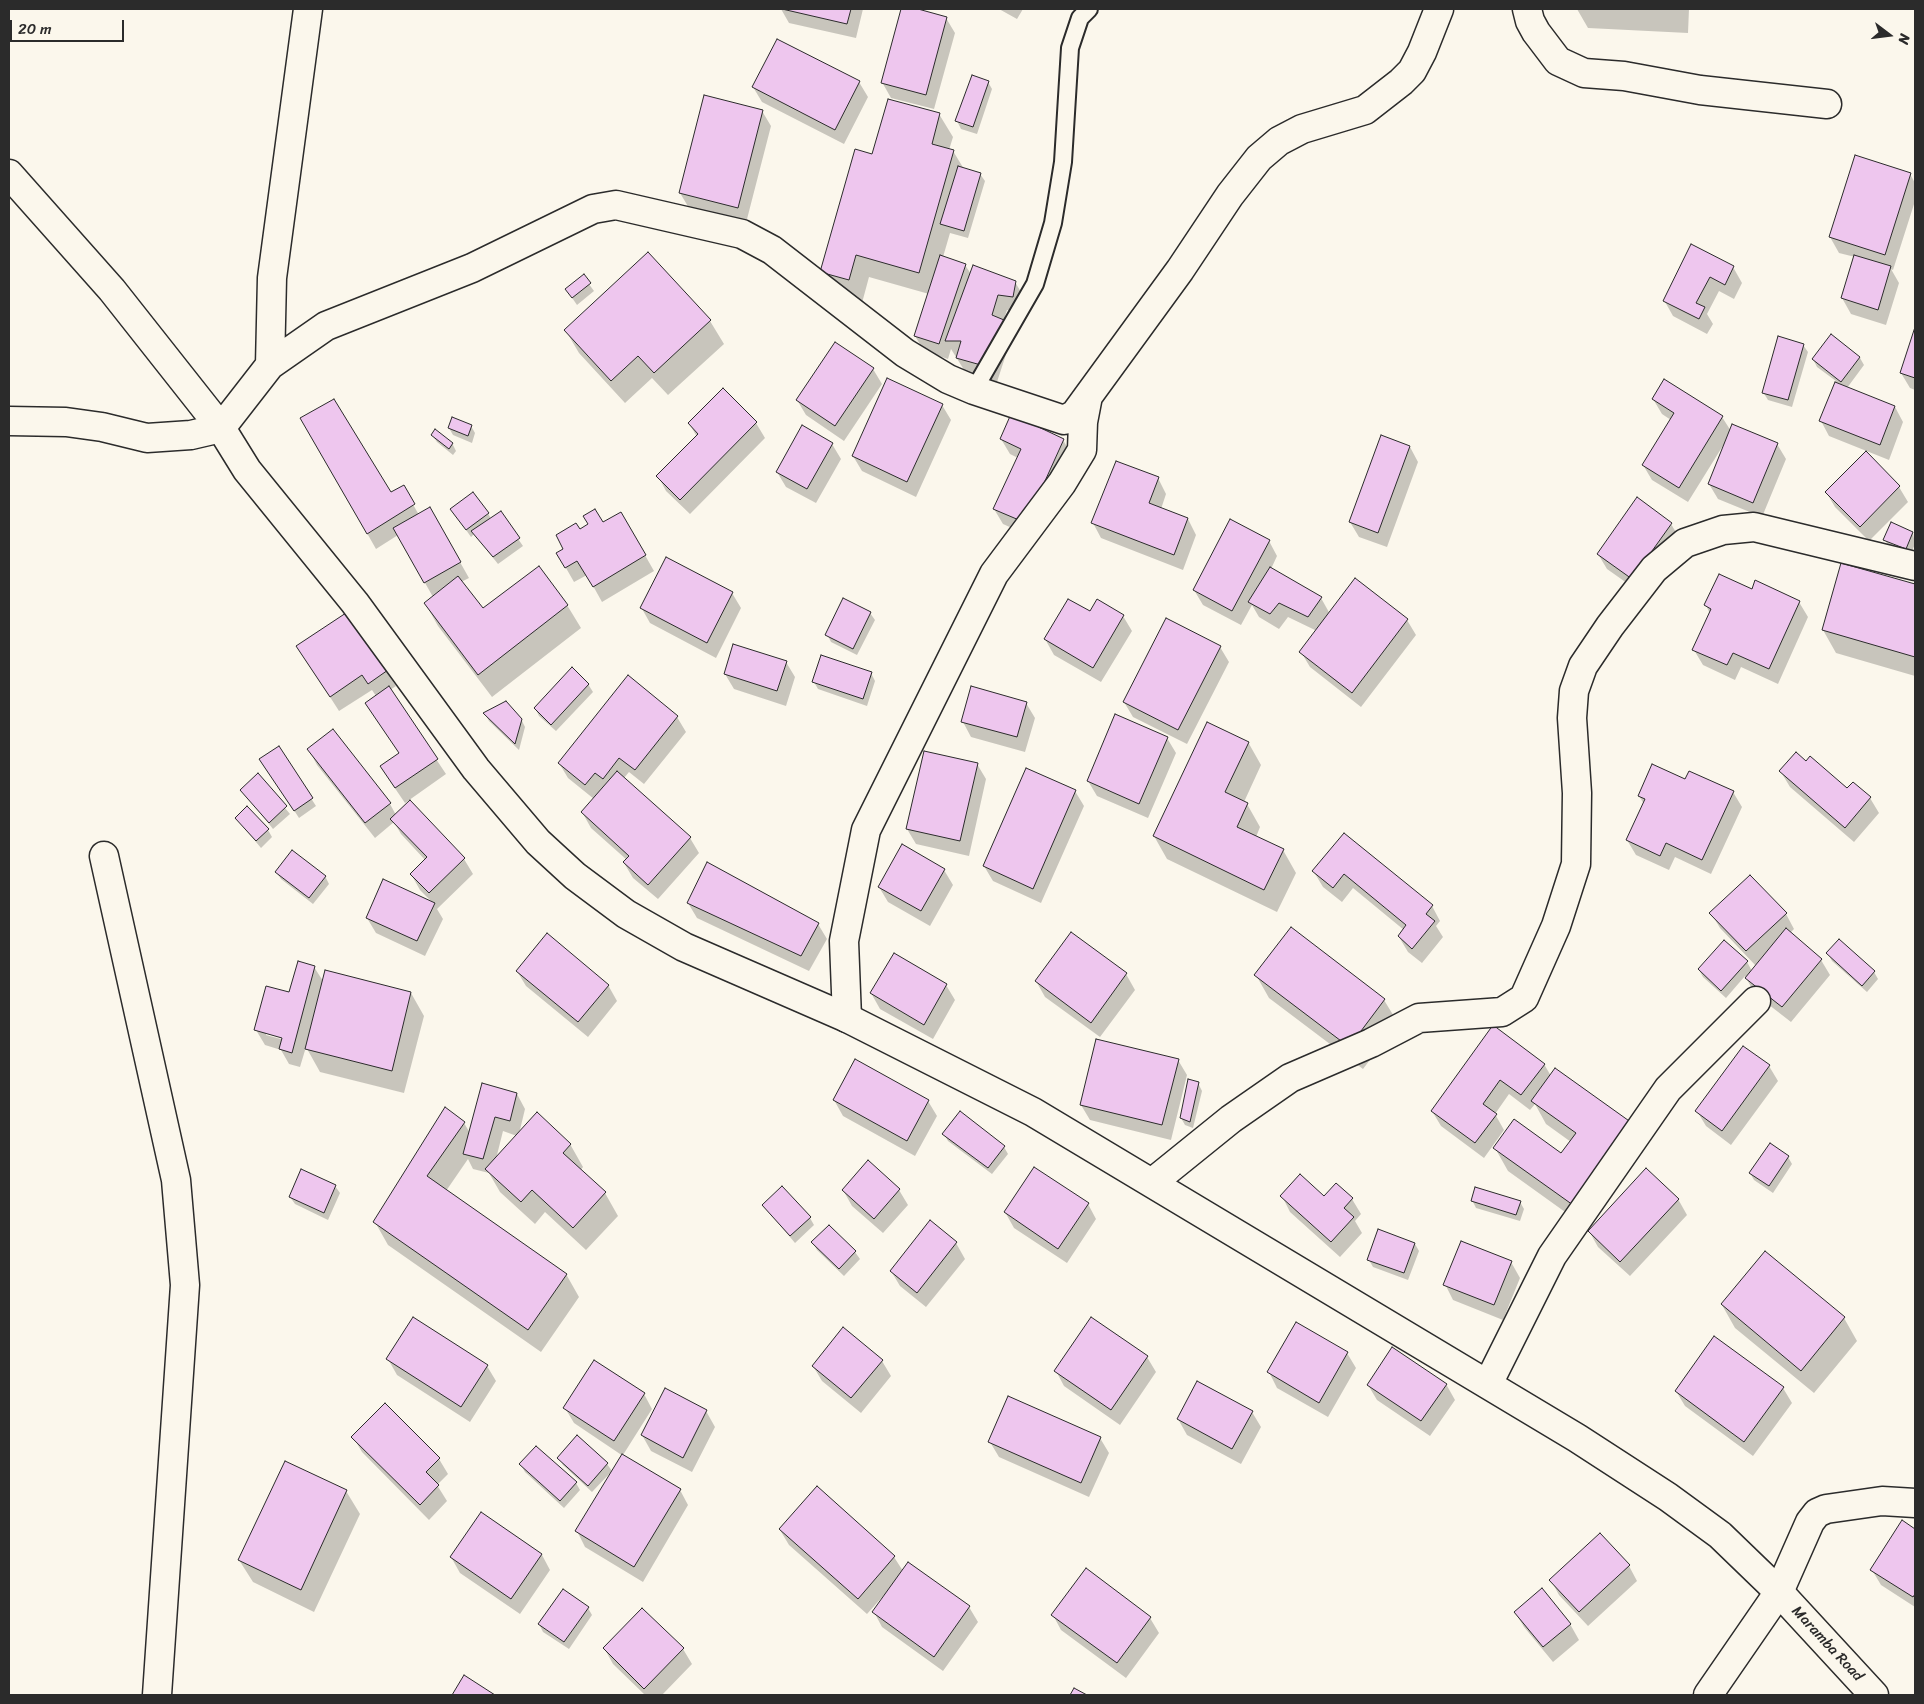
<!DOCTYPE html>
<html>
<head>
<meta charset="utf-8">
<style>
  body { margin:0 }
  #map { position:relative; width:1924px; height:1704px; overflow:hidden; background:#fbf7ec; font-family:Sriracha,sans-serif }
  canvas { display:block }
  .frame { position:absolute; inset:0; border:10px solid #2b2b2b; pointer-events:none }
  .north { position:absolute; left:1864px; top:10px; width:50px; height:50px; -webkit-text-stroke:4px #fbf7ec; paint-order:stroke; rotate:105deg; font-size:14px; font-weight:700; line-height:20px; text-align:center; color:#2b2b2b }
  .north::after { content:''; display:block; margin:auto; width:18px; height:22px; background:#2b2b2b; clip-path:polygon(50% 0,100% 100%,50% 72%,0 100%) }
  .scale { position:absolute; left:10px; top:20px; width:114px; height:22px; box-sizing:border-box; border:2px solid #2b2b2b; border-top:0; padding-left:6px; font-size:15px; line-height:18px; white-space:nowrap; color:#2b2b2b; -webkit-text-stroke:4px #fbf7ec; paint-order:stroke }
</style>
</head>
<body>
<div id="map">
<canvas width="1924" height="1704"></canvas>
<div class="frame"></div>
<div class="north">N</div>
<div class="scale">20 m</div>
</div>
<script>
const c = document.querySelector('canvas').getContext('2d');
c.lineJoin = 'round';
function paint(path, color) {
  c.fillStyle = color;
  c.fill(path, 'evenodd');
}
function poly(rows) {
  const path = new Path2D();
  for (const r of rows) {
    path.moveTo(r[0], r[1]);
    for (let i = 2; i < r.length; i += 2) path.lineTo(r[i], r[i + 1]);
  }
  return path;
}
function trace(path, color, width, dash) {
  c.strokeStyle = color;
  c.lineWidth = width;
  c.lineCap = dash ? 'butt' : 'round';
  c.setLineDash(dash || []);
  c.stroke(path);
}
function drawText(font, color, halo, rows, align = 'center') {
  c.font = font + ' Sriracha,sans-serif';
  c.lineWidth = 4;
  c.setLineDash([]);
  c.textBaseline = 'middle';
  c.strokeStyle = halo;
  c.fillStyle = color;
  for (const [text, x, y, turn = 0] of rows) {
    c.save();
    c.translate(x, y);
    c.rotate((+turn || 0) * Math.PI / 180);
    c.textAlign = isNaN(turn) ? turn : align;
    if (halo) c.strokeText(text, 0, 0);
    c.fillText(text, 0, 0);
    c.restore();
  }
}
const shadow = poly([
  [781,9,863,9,856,38,789,23],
  [902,9,913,9,946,18,955,33,934,109,891,98,882,82],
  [999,9,1023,9,1017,19],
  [1577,9,1689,9,1688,33,1588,28],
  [859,82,868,97,844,144,762,102,753,87],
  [988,82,992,89,977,134,961,129,957,121],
  [762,111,771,126,746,223,689,208,680,193],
  [939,114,953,137,949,150,953,151,964,169,980,174,985,181,968,238,950,233,943,257,965,265,971,274,1015,282,1024,297,1022,312,1007,310,1003,322,1012,336,997,382,966,373,951,349,948,359,924,351,915,336,929,294,869,277,862,303,821,272,873,156],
  [1910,174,1915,183,1915,201,1893,270,1891,269,1899,283,1886,325,1851,314,1842,298,1855,257,1839,253,1830,237],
  [1692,246,1733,267,1742,283,1734,299,1719,291,1707,314,1713,324,1707,334,1673,316,1664,300],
  [648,254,710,321,724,344,668,395,652,378,625,403,579,353,566,331],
  [583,276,594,291,577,305,566,289],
  [1915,331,1915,390,1910,388,1901,373],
  [1803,345,1808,352,1792,407,1768,400,1763,392],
  [1860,358,1864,365,1847,388,1895,407,1903,422,1889,460,1829,436,1821,421,1836,381,1817,367,1813,359],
  [873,369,882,384,844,441,806,415,797,400],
  [723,390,756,423,765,438,690,514,666,491,658,476,697,437,689,423],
  [1653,399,1722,417,1731,431,1777,444,1786,459,1762,517,1718,499,1709,484,1724,444,1688,502,1652,480,1643,465,1671,420,1662,414],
  [942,405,951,420,916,497,862,471,853,456],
  [302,419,391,493,403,487,419,515,430,509,469,578,461,582,483,610,567,605,581,628,492,697,438,626,425,603,433,597,398,535,376,549],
  [471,426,475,433,472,443,453,435,449,428],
  [432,435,452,443,456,451,453,455,437,442],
  [1001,439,1063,440,1072,455,1034,538,1003,524,994,509,1018,458,1010,454],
  [832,444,841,459,816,503,786,487,777,472],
  [1410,447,1418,462,1387,547,1359,537,1350,522],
  [1866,453,1899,487,1908,502,1869,541,1835,507,1826,492],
  [1158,478,1166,494,1161,509,1188,519,1196,535,1183,570,1101,538,1093,523],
  [452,510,488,513,491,519,500,513,523,546,498,564,474,534,471,537],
  [621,513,654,571,602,602,587,575,574,582,558,554,565,549,579,531,602,524],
  [1671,524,1680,539,1641,593,1607,569,1598,554],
  [1913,533,1915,544,1910,556,1889,547,1885,540],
  [1269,541,1277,556,1271,569,1321,598,1330,614,1407,620,1416,635,1361,707,1310,667,1301,652,1317,631,1288,617,1279,629,1259,617,1252,605,1241,625,1203,605,1194,590],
  [1842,564,1915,586,1915,676,1836,653,1823,630],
  [1752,591,1799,602,1808,617,1778,684,1741,667,1735,680,1703,665,1694,650,1710,614,1706,605],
  [732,593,741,608,716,658,650,623,641,607],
  [348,612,396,686,390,690,446,774,405,803,390,781,400,754,376,696,372,690,339,711,307,661],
  [870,613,875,620,857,655,831,642,827,634],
  [1090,613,1123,616,1132,631,1101,682,1054,655,1045,639],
  [1220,647,1229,662,1187,744,1133,717,1124,702],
  [786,662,795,677,786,706,734,689,725,674],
  [871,673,875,681,867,706,818,689,814,682],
  [588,684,593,692,556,731,539,716,535,708],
  [1026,703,1035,718,1025,752,971,737,963,722],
  [485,714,521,719,525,727,519,750,489,721],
  [677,717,686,732,644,784,629,772,624,778,690,838,699,853,658,899,633,878,624,863,627,860,591,828,582,812,594,799,568,778,559,763],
  [1167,738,1176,753,1148,818,1097,796,1088,781],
  [1248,742,1261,765,1244,802,1247,804,1260,827,1256,837,1283,850,1296,873,1277,912,1167,859,1154,836],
  [278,747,316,806,299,818,265,766],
  [309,750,390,804,396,815,410,801,464,859,473,874,437,909,443,919,425,956,376,933,367,918,434,904,420,890,411,874,426,861,401,834,394,822,375,838,317,765],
  [1806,762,1847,790,1870,798,1879,813,1854,842,1790,787,1781,772],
  [977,764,986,779,969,856,916,844,907,829],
  [258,775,290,814,273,829,242,790],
  [1686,780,1733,792,1742,807,1711,874,1675,857,1669,870,1636,855,1627,840,1644,804,1639,796],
  [1075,791,1084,806,1041,903,993,881,984,866],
  [236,818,268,830,272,837,261,848],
  [1344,834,1432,906,1440,921,1436,926,1443,937,1422,963,1408,952,1399,937,1404,930,1353,888,1342,902,1323,887,1314,872],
  [944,870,953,885,930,926,888,902,879,887],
  [276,872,325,876,329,884,313,904,281,879],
  [688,903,818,924,827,939,809,971,697,918],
  [1711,913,1786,914,1794,929,1790,933,1821,960,1830,975,1791,1022,1755,994,1745,976,1726,998,1703,977,1699,970,1747,962,1752,971,1756,966,1720,928],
  [1291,928,1384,1000,1398,1023,1363,1069,1269,998,1256,975],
  [1828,954,1874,972,1878,979,1867,992,1832,961],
  [314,967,323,981,411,993,424,1016,404,1093,320,1072,306,1047,300,1067,289,1064,281,1050,265,1045,256,1030],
  [266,1032,289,1038,288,1041,266,1035],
  [517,971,608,985,617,1001,588,1037,526,986],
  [1126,974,1135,990,1100,1037,1045,997,1036,981],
  [946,985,955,1000,933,1039,880,1009,871,993],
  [1494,1027,1544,1064,1551,1076,1631,1124,1586,1227,1508,1171,1495,1148,1562,1155,1571,1142,1546,1124,1535,1104,1530,1110,1509,1094,1495,1114,1504,1130,1484,1158,1441,1126,1432,1111],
  [1178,1060,1187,1075,1171,1140,1090,1120,1081,1105],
  [856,1061,928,1101,937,1116,915,1156,843,1116,834,1100],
  [1769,1066,1778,1081,1731,1145,1706,1126,1697,1111],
  [1198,1083,1202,1091,1193,1128,1185,1125,1181,1118],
  [517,1094,525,1109,519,1134,570,1144,583,1167,580,1171,605,1193,618,1216,586,1250,545,1212,535,1224,500,1192,489,1173,473,1169,468,1159,446,1191,566,1274,579,1297,541,1352,388,1245,375,1222,464,1123,470,1133],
  [503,1131,517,1136,496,1159],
  [944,1134,1004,1147,1008,1154,992,1174,948,1141],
  [1788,1157,1792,1164,1773,1193,1754,1180,1750,1173],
  [868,1162,899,1190,908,1205,883,1233,852,1206,843,1190],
  [335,1186,340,1193,328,1220,295,1204,290,1197],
  [1282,1196,1352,1199,1361,1214,1355,1221,1362,1233,1340,1257,1290,1212],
  [1678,1199,1687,1215,1630,1276,1598,1247,1589,1231],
  [1472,1200,1520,1202,1524,1209,1520,1221,1476,1208],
  [1088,1204,1096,1219,1067,1263,1014,1228,1005,1212],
  [763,1205,810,1218,814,1225,795,1243],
  [829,1226,855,1252,860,1259,844,1276,817,1250,813,1243],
  [956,1243,965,1259,926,1307,900,1286,891,1271],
  [1415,1244,1419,1251,1408,1280,1373,1267,1369,1260],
  [1511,1262,1520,1278,1503,1320,1453,1300,1445,1284],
  [1722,1305,1844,1318,1857,1341,1814,1393,1735,1328],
  [1347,1353,1356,1368,1328,1417,1277,1388,1269,1372],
  [1147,1357,1156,1372,1120,1425,1064,1386,1056,1371],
  [388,1359,487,1366,496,1381,470,1422,397,1375],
  [882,1361,891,1376,861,1413,822,1381,813,1366],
  [1446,1384,1455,1400,1430,1436,1377,1400,1368,1385],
  [1783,1388,1792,1403,1753,1456,1685,1406,1676,1391],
  [666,1390,706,1411,715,1427,692,1472,651,1451,642,1435],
  [644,1394,652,1409,623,1455,680,1490,688,1505,643,1582,585,1547,577,1531,623,1456,574,1423,565,1408],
  [385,1404,439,1459,448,1474,437,1485,447,1501,429,1520,362,1452,353,1437],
  [1252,1412,1261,1427,1241,1464,1187,1435,1178,1419],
  [578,1437,607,1464,612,1471,592,1492,563,1465,559,1458],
  [1100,1438,1109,1453,1089,1497,999,1457,990,1442],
  [285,1462,346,1491,360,1514,314,1612,253,1582,239,1560],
  [521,1465,576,1483,580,1490,564,1508,525,1472],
  [817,1488,894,1557,903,1571,909,1563,969,1607,978,1622,943,1671,882,1627,874,1612,885,1596,884,1595,867,1614,789,1545,780,1530],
  [1903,1522,1915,1530,1915,1607,1881,1585,1872,1570],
  [542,1555,550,1570,520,1614,460,1573,451,1557],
  [1629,1566,1637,1581,1588,1626,1559,1595,1551,1580],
  [588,1608,592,1615,569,1649,543,1632,539,1624],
  [1515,1612,1570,1624,1579,1640,1553,1662,1524,1627],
  [1053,1615,1150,1618,1159,1633,1126,1678,1061,1630],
  [604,1648,683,1649,692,1664,662,1695,645,1695,613,1664]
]);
const building = poly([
  [782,9,851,9,847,24,782,9],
  [901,9,918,9,947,17,926,95,881,83,901,9],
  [777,39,860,81,835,130,752,87,777,39],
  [972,75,989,81,973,127,955,121,972,75],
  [704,95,763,110,738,208,679,193,704,95],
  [888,99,940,113,932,144,954,150,919,273,856,255,849,280,820,272,855,149,872,154,888,99],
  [1855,155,1911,173,1885,255,1829,237,1855,155],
  [958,166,981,173,964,231,940,224,958,166],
  [1691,244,1734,266,1725,285,1710,277,1696,303,1705,307,1699,319,1663,301,1691,244],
  [648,252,711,320,654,373,638,356,611,381,564,330,648,252],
  [940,255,966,264,939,344,914,336,940,255],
  [1854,255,1891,266,1878,310,1841,298,1854,255],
  [973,265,1016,281,1013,297,998,295,992,315,1004,320,988,367,956,358,961,341,945,341,973,265],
  [584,274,591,283,572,298,565,289,584,274],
  [1915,327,1915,378,1900,373,1915,327],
  [1831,334,1860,357,1841,382,1812,359,1831,334],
  [1778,336,1804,344,1788,400,1762,393,1778,336],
  [835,342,874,368,835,426,796,400,835,342],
  [887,378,943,404,907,482,852,456,887,378],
  [1664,379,1723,416,1679,488,1642,465,1674,413,1652,399,1664,379],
  [1835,382,1895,406,1880,445,1819,421,1835,382],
  [723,388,757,422,680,500,656,476,698,434,688,423,723,388],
  [334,399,391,492,404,485,415,504,367,534,300,418,334,399],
  [1011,414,1064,439,1026,523,993,509,1021,449,1000,439,1011,414],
  [452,417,472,425,468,436,448,428,452,417],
  [1732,424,1778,443,1753,503,1708,484,1732,424],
  [802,425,833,443,807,489,776,472,802,425],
  [435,429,453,443,449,449,431,435,435,429],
  [1381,435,1410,446,1378,533,1349,522,1381,435],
  [1866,451,1900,486,1860,527,1825,492,1866,451],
  [1116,461,1159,477,1149,503,1188,518,1174,555,1091,523,1116,461],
  [473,492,489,513,466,530,450,509,473,492],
  [1637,497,1672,523,1632,579,1597,554,1637,497],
  [430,507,461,562,424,583,393,528,430,507],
  [595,509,603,522,621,512,646,555,593,587,577,561,565,568,556,553,563,549,556,535,576,523,580,529,588,524,583,516,595,509],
  [501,511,520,538,493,557,471,531,501,511],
  [1230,519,1270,540,1232,611,1193,590,1230,519],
  [1891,522,1913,532,1906,549,1883,540,1891,522],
  [666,557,733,592,707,643,640,608,666,557],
  [1841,563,1915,584,1915,657,1822,630,1841,563],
  [539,566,568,605,478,675,424,603,458,576,483,608,539,566],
  [1270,567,1322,597,1308,617,1279,603,1270,614,1248,602,1270,567],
  [1719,574,1752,589,1755,580,1800,601,1769,669,1733,653,1727,665,1692,650,1711,609,1704,605,1719,574],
  [1355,578,1408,619,1352,693,1299,652,1355,578],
  [843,598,871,612,853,649,825,635,843,598],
  [1068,599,1090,611,1097,599,1124,615,1093,668,1044,639,1068,599],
  [349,611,388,670,368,684,362,675,330,697,296,646,349,611],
  [1166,618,1221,646,1178,730,1123,702,1166,618],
  [733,644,787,661,777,691,724,674,733,644],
  [821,655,872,672,863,699,812,682,821,655],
  [572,667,589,684,551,725,534,708,572,667],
  [628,675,678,716,635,770,619,758,603,779,595,773,585,785,558,763,628,675],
  [389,686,438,759,395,788,380,766,399,753,365,703,389,686],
  [971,686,1027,702,1017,737,961,722,971,686],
  [506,701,522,719,515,744,483,713,506,701],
  [1115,714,1168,737,1139,804,1087,781,1115,714],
  [1207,722,1249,742,1225,792,1248,803,1237,827,1284,849,1264,890,1153,836,1207,722],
  [333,729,391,803,365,823,307,749,333,729],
  [279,746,313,798,294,811,259,759,279,746],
  [924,751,978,763,960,841,906,829,924,751],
  [1796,752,1806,761,1810,756,1847,788,1853,782,1871,797,1845,828,1779,771,1796,752],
  [1652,764,1685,779,1689,771,1734,791,1702,860,1666,843,1660,856,1626,840,1645,799,1638,796,1652,764],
  [1026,768,1076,790,1033,889,983,866,1026,768],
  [617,771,691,837,648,885,623,862,629,856,581,812,617,771],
  [258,773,287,806,269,823,240,790,258,773],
  [410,800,465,858,429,893,410,874,427,857,390,819,410,800],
  [247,806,269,829,256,841,235,818,247,806],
  [1344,833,1433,905,1426,914,1435,921,1412,949,1398,936,1406,925,1344,874,1333,888,1312,871,1344,833],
  [902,844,945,869,921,911,878,887,902,844],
  [292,850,326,876,309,898,275,872,292,850],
  [707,862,819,923,801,956,687,903,707,862],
  [1750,875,1787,913,1746,951,1709,913,1750,875],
  [383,879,435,903,417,941,366,918,383,879],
  [1291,927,1385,999,1349,1047,1254,975,1291,927],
  [1786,928,1822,959,1782,1007,1745,978,1786,928],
  [1071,932,1127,973,1091,1023,1035,981,1071,932],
  [547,933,609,985,578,1022,516,971,547,933],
  [1839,939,1875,971,1862,986,1826,953,1839,939],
  [1724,940,1748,961,1721,991,1698,969,1724,940],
  [894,953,947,984,924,1025,870,993,894,953],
  [298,961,315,966,292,1053,279,1049,282,1038,254,1030,266,986,289,992,298,961],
  [325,970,411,992,392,1071,305,1049,325,970],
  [1493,1025,1545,1064,1521,1095,1500,1080,1483,1104,1497,1114,1475,1143,1431,1111,1493,1025],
  [1096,1039,1179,1059,1162,1125,1080,1105,1096,1039],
  [1743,1046,1770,1065,1722,1131,1695,1111,1743,1046],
  [855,1059,929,1100,907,1141,833,1100,855,1059],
  [1555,1068,1632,1123,1573,1205,1493,1148,1514,1119,1561,1153,1576,1133,1531,1101,1555,1068],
  [1188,1079,1199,1082,1190,1122,1180,1118,1188,1079],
  [482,1083,517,1093,510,1121,495,1117,483,1159,463,1154,482,1083],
  [445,1107,465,1122,427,1176,567,1274,528,1330,373,1222,445,1107],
  [960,1111,1005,1146,988,1168,942,1134,960,1111],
  [537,1112,571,1144,563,1153,606,1192,573,1228,532,1190,521,1202,485,1169,537,1112],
  [1770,1143,1789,1156,1769,1186,1749,1173,1770,1143],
  [868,1160,900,1189,874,1219,842,1190,868,1160],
  [1034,1167,1089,1203,1058,1249,1004,1212,1034,1167],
  [1646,1168,1679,1199,1620,1262,1588,1231,1646,1168],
  [301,1169,336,1185,324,1213,289,1197,301,1169],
  [1300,1174,1324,1196,1336,1183,1353,1198,1344,1208,1354,1217,1331,1242,1280,1196,1300,1174],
  [782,1186,811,1217,790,1236,762,1205,782,1186],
  [1475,1187,1521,1201,1516,1215,1471,1201,1475,1187],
  [930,1220,957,1242,917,1293,890,1271,930,1220],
  [829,1225,856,1251,839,1269,811,1242,829,1225],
  [1378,1229,1415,1243,1404,1273,1367,1260,1378,1229],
  [1461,1241,1512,1261,1494,1305,1443,1285,1461,1241],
  [1765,1251,1845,1317,1801,1371,1721,1304,1765,1251],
  [413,1317,488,1365,461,1407,386,1359,413,1317],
  [1091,1317,1148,1356,1111,1410,1054,1371,1091,1317],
  [1296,1322,1348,1352,1319,1403,1267,1372,1296,1322],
  [843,1327,883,1360,851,1398,812,1366,843,1327],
  [1714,1336,1784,1387,1744,1442,1675,1391,1714,1336],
  [1392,1347,1447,1384,1421,1421,1367,1385,1392,1347],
  [594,1360,645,1393,614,1441,563,1408,594,1360],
  [1197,1381,1253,1411,1232,1449,1177,1419,1197,1381],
  [665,1388,707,1410,683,1458,641,1435,665,1388],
  [1008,1396,1101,1437,1081,1483,988,1442,1008,1396],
  [385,1403,440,1458,426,1472,439,1485,420,1505,351,1437,385,1403],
  [577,1435,608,1463,588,1486,557,1458,577,1435],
  [536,1446,577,1482,560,1501,519,1464,536,1446],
  [622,1454,681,1489,634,1567,575,1531,622,1454],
  [285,1461,347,1490,301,1590,238,1560,285,1461],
  [817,1486,895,1556,858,1599,779,1529,817,1486],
  [481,1512,542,1554,511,1599,450,1557,481,1512],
  [1902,1520,1915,1529,1915,1594,1913,1597,1870,1570,1902,1520],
  [1600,1533,1630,1565,1579,1612,1549,1580,1600,1533],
  [908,1562,970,1606,934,1657,872,1612,908,1562],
  [1086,1568,1151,1617,1117,1663,1051,1615,1086,1568],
  [1542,1588,1571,1624,1543,1647,1514,1612,1542,1588],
  [563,1589,589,1607,564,1642,538,1624,563,1589],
  [642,1608,684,1648,644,1689,603,1648,642,1608],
  [464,1675,495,1695,452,1695,464,1675],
  [1074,1688,1087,1695,1070,1695,1074,1688]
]);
const lane = poly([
  [974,390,1035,284,1053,223,1063,162,1070,48,1080,18,1089,9]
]);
const street = poly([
  [1527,9,1530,21,1536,32,1558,61,1584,73,1624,76,1700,90,1827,104],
  [270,365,272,278,308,9],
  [9,421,66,422,102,427,147,438,191,435,221,428,270,365,326,326,472,268,593,209,616,205,742,234,772,250,905,353,948,379,974,390,1064,420,1075,414,1180,270,1230,195,1259,158,1279,141,1302,129,1365,110,1401,82,1412,71,1422,52,1439,9],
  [104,856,176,1180,185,1285,157,1695],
  [847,1018,844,941,866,830,994,574,1062,483,1082,450,1083,422,1088,396],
  [1153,1182,1231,1119,1290,1078,1371,1043,1419,1018,1502,1012,1524,998,1556,926,1576,864,1577,793,1572,718,1574,691,1583,666,1610,626,1654,569,1685,543,1723,530,1754,527,1915,566],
  [1488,1384,1552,1256,1668,1089,1756,1001],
  [1708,1695,1779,1592,1810,1522,1817,1513,1826,1509,1882,1501,1915,1503]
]);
const secondary = poly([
  [9,174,112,290,221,428,247,470,355,603,476,769,538,842,575,876,626,914,684,947,847,1018,1033,1112,1577,1438,1668,1497,1720,1535,1779,1592,1874,1695]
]);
const streetNames = [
  ["Maramba Road",1827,1644,47]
];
paint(shadow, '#0003');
paint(building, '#eec6ee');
trace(building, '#2b2b2b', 1);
trace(lane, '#2b2b2b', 20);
trace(street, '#2b2b2b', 31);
trace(secondary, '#2b2b2b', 31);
trace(lane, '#fbf7ec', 16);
trace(street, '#fbf7ec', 28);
trace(secondary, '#fbf7ec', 28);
drawText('15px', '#2b2b2b', '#fbf7ec', streetNames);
</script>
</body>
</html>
